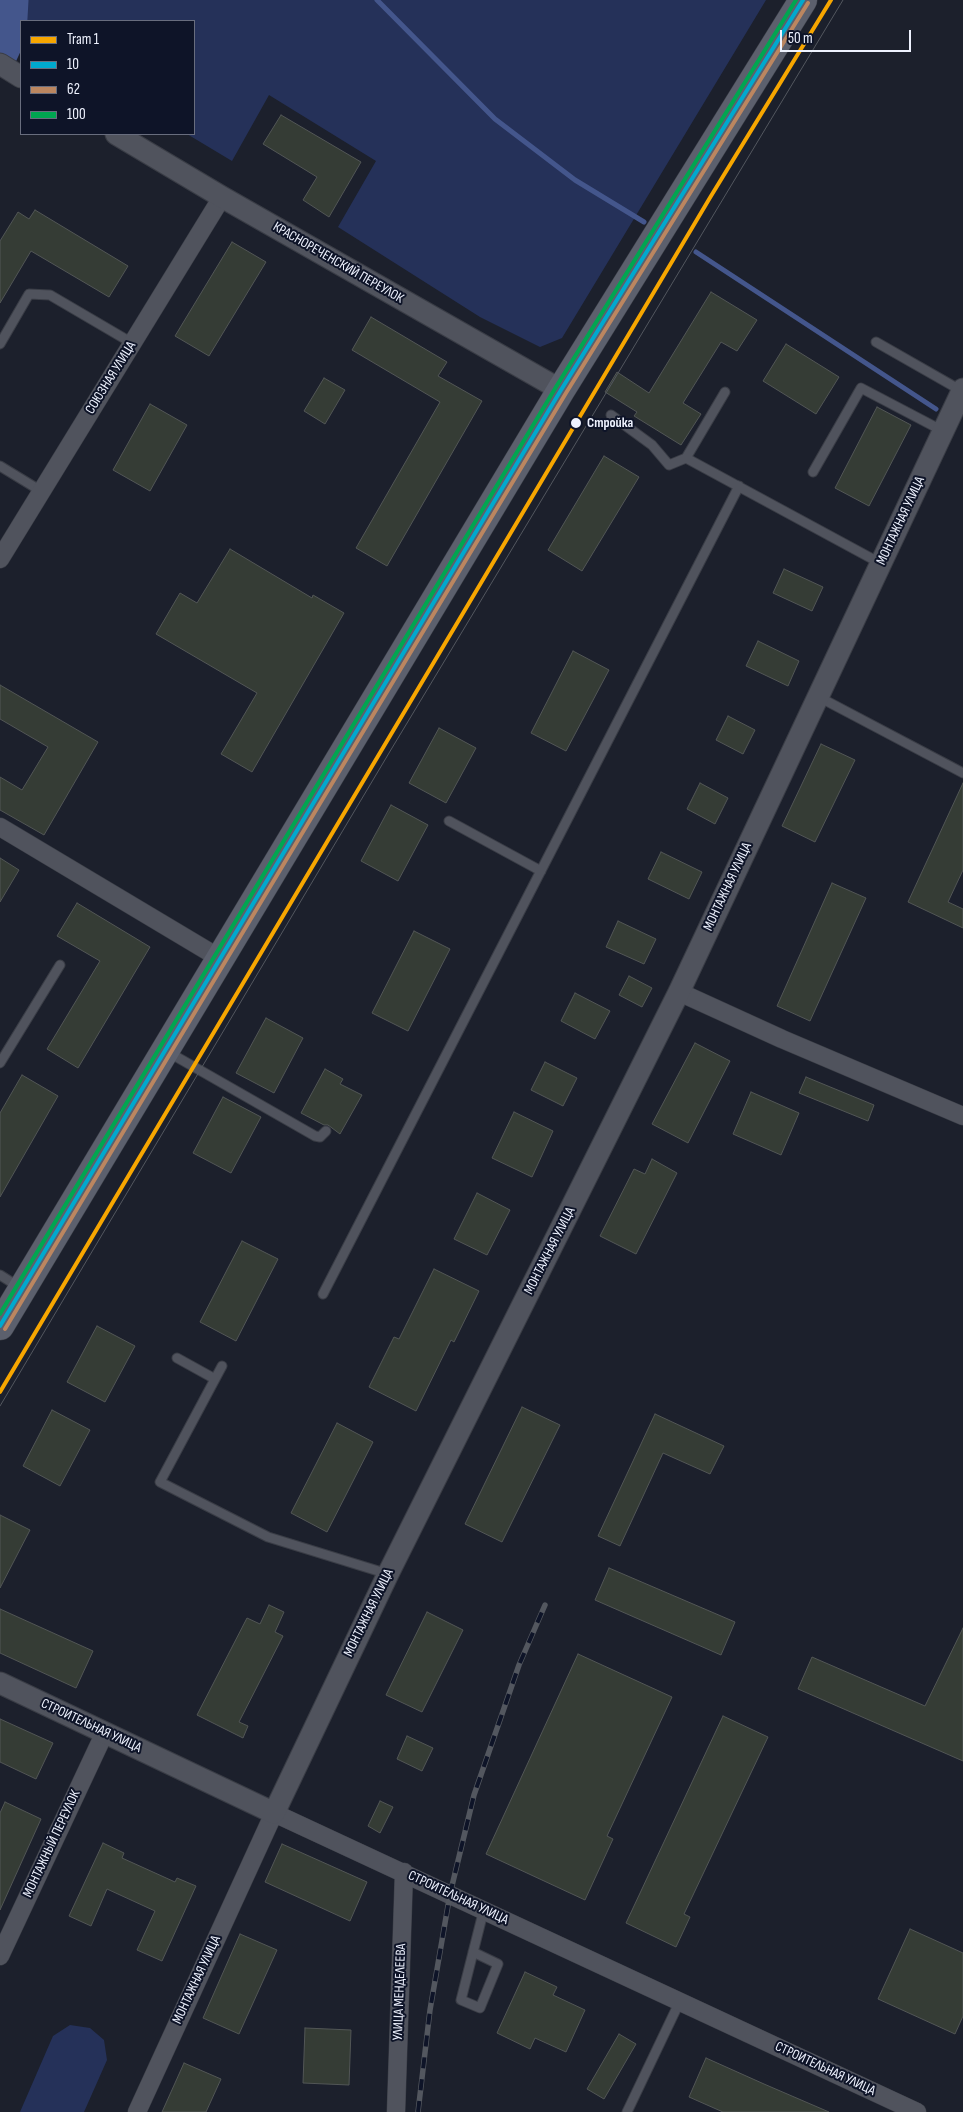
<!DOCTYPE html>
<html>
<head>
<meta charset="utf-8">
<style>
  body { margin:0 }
  #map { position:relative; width:963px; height:2112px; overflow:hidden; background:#1c202c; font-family:"Sofia Sans Condensed",sans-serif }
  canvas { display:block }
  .legend { position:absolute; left:20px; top:20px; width:175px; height:115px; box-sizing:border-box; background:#0e1428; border:1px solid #686d7e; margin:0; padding:6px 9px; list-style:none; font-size:15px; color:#eef2fe }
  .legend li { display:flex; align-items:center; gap:10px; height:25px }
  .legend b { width:25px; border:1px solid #686d7e }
  .scale { position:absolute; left:780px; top:30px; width:131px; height:22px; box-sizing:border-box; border:2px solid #eef2fe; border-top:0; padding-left:6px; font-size:15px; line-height:18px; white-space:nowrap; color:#eef2fe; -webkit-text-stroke:4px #0e1428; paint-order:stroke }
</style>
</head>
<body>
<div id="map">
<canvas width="963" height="2112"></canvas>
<ul class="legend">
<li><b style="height:6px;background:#f7a600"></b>Tram 1</li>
<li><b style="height:6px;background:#00a9ce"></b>10</li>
<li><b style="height:6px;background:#bb8660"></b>62</li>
<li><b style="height:6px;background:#00a651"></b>100</li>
</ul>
<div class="scale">50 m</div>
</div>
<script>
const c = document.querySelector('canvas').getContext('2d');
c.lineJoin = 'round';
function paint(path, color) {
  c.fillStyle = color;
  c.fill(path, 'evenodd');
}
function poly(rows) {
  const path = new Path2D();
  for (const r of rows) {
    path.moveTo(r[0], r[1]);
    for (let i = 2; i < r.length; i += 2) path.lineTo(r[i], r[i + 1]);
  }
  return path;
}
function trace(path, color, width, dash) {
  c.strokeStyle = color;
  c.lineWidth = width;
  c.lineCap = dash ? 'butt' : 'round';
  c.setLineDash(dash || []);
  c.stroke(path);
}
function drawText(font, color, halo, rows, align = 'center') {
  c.font = font + ' "Sofia Sans Condensed",sans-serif';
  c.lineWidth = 4;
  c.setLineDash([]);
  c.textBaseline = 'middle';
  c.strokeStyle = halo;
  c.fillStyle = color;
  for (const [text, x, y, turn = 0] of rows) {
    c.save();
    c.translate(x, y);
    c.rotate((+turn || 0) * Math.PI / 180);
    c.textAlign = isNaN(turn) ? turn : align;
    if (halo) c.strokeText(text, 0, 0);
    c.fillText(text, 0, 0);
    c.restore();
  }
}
const green = poly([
  [0,0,766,0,562,338,540,347,480,317,338,227,376,161,269,95,232,161,187,134,194,134,194,21,21,21,21,35,0,22],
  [70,2025,90,2028,104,2040,107,2060,84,2112,20,2112,53,2036]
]);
const stream = poly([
  [377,0,495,119,575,180,644,222],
  [696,252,936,409]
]);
const river = poly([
  [0,59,11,35,13,0]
]);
const building = poly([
  [281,115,361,162,329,217,303,200,317,177,263,144,281,115],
  [35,210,128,266,109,297,31,251,0,303,0,241,18,212,29,219,35,210],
  [232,242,266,262,209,356,175,336,232,242],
  [711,292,757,320,737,351,721,342,683,403,701,414,681,445,634,416,637,412,605,392,617,372,649,393,711,292],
  [371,317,447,362,438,376,482,401,387,566,356,548,440,402,352,350,371,317],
  [786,344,839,377,816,414,763,381,786,344],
  [324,378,345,390,325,424,304,411,324,378],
  [150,404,187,425,150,491,113,470,150,404],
  [877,407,911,425,869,506,835,488,877,407],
  [604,456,639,477,582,571,548,550,604,456],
  [230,549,312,598,313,595,344,613,252,772,221,754,257,693,156,634,180,593,197,603,230,549],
  [784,569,823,587,812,611,773,593,784,569],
  [758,641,799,661,788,686,746,666,758,641],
  [573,651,609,670,566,751,531,733,573,651],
  [0,685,98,742,44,835,0,810,0,777,22,790,48,747,0,719,0,685],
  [728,716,755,730,743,754,716,740,728,716],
  [439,728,476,748,446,803,409,783,439,728],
  [821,744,855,760,815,842,782,826,821,744],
  [700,783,728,798,715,824,687,809,700,783],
  [963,783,963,870,948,902,963,909,963,928,908,902,963,783],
  [391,805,428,825,398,881,361,861,391,805],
  [661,852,702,872,689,899,648,879,661,852],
  [0,858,19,870,0,902,0,858],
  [832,883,866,898,810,1021,777,1006,832,883],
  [77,903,150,947,78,1068,47,1049,100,961,57,936,77,903],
  [618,921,656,939,644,964,606,947,618,921],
  [414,931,450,949,408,1031,372,1013,414,931],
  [629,976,652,988,642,1007,619,995,629,976],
  [575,993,610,1011,595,1039,561,1021,575,993],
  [266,1018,303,1038,274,1093,236,1073,266,1018],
  [695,1043,730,1061,688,1143,652,1124,695,1043],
  [545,1062,577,1078,563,1106,531,1090,545,1062],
  [325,1069,343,1079,340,1084,362,1095,340,1134,328,1125,324,1125,301,1113,325,1069],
  [22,1075,58,1096,0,1197,0,1113,22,1075],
  [806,1077,874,1105,868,1121,799,1093,806,1077],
  [751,1092,799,1113,781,1155,733,1134,751,1092],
  [223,1097,261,1117,231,1173,193,1153,223,1097],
  [514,1112,553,1131,532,1177,492,1158,514,1112],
  [652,1159,677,1173,636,1254,600,1236,634,1169,645,1174,652,1159],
  [477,1193,510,1210,487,1255,454,1239,477,1193],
  [242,1241,278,1259,236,1341,200,1322,242,1241],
  [434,1269,479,1291,454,1342,451,1340,416,1411,369,1387,394,1337,399,1339,434,1269],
  [97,1326,135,1346,105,1402,67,1382,97,1326],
  [522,1407,560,1425,502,1542,465,1524,522,1407],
  [52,1410,90,1430,60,1486,23,1466,52,1410],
  [655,1414,724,1446,710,1474,663,1453,620,1546,598,1536,655,1414],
  [337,1423,373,1442,327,1532,291,1513,337,1423],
  [0,1515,30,1530,0,1588,0,1515],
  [609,1568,735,1622,721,1655,595,1600,609,1568],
  [269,1605,284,1612,275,1632,283,1636,239,1722,248,1726,243,1738,197,1715,247,1618,260,1624,269,1605],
  [0,1609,93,1651,76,1688,0,1653,0,1609],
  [427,1612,463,1630,422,1712,386,1695,427,1612],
  [963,1628,963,1761,798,1689,812,1657,925,1706,963,1628],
  [578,1654,672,1697,607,1836,613,1839,585,1900,486,1854,578,1654],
  [723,1716,768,1737,684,1914,690,1917,676,1947,626,1923,723,1716],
  [0,1719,53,1743,36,1779,0,1762,0,1719],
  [407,1736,433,1748,422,1771,397,1759,407,1736],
  [380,1801,393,1807,380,1833,368,1826,380,1801],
  [5,1802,41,1819,0,1910,0,1813,5,1802],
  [103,1843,124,1853,122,1858,175,1882,177,1878,196,1886,162,1961,137,1950,155,1911,107,1889,91,1926,69,1916,103,1843],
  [282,1844,367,1882,350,1921,265,1882,282,1844],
  [910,1929,963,1953,963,2016,955,2034,878,1999,910,1929],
  [240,1934,277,1950,239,2034,203,2018,240,1934],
  [525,1972,557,1987,553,1995,585,2010,566,2052,535,2038,530,2049,497,2033,525,1972],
  [305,2028,351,2030,349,2085,303,2083,305,2028],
  [619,2034,636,2044,604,2099,587,2089,619,2034],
  [706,2058,764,2084,829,2112,723,2112,689,2097,706,2058],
  [184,2063,221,2079,206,2112,162,2112,184,2063]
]);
const service = poly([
  [876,342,962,391],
  [0,344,29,294,50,295,132,343],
  [611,415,652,445,669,465,686,458,880,563],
  [686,458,725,392],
  [0,466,41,491],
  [813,472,861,388,943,431],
  [817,696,963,773],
  [449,821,541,871],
  [168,1052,315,1136,320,1137,326,1131],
  [0,1063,60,965],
  [0,1275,19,1287],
  [323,1294,739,486],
  [177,1358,215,1379],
  [222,1366,160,1482,268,1537,388,1574],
  [473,1952,498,1964,480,2008,461,2000,484,1909],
  [627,2112,680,2001]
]);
const minor = poly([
  [0,559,222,197],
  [0,827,221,959],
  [679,992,782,1039,963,1116],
  [0,1956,105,1732],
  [137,2112,274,1813,917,2112],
  [396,2112,404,1872]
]);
const tertiary = poly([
  [0,64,21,77],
  [116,134,222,197,561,390],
  [0,1683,274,1813,388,1574,679,992,963,389]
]);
const primary = poly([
  [0,1326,561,390,803,0]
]);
const tram = poly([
  [0,1406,392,748,843,0]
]);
const rail = poly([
  [418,2112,430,2010,450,1894,474,1795,519,1665,545,1605]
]);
const bus1 = poly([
  [0,1326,561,390,803,0]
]);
const bus2 = poly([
  [5,1329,566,393,808,3]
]);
const bus3 = poly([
  [0,1314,556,387,796,0]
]);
const tram1 = poly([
  [0,1392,711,196,831,0]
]);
const markers = [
  [576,423,6,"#eef2fe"]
];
const streetNames = [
  ["КРАСНОРЕЧЕНСКИЙ ПЕРЕУЛОК",338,263,30],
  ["СОЮЗНАЯ УЛИЦА",111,378,-58],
  ["МОНТАЖНАЯ УЛИЦА",901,521,-65],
  ["МОНТАЖНАЯ УЛИЦА",728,887,-65],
  ["МОНТАЖНАЯ УЛИЦА",550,1251,-63],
  ["МОНТАЖНАЯ УЛИЦА",369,1613,-64],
  ["СТРОИТЕЛЬНАЯ УЛИЦА",91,1726,25],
  ["МОНТАЖНЫЙ ПЕРЕУЛОК",52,1844,-65],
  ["СТРОИТЕЛЬНАЯ УЛИЦА",458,1898,25],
  ["МОНТАЖНАЯ УЛИЦА",197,1980,-65],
  ["УЛИЦА МЕНДЕЛЕЕВА",400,1992,-88],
  ["СТРОИТЕЛЬНАЯ УЛИЦА",825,2069,25]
];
const stopNames = [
  ["Стройка",587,423]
];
paint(green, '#253159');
trace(stream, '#44568c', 5);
trace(river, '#44568c', 31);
paint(building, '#353c35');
trace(building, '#525656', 1);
trace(service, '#3a3d46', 11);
trace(minor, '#3a3d46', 19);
trace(tertiary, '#3a3d46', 23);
trace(primary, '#3a3d46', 29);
trace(service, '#50535d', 9);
trace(minor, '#50535d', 18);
trace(tertiary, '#50535d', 21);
trace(primary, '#5c606d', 28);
trace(tram, '#53575f', 1);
trace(rail, '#53575f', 5.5);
trace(rail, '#0e1428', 4, [11]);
trace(bus1, '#00a9ce', 4);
trace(bus2, '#bb8660', 4);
trace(bus3, '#00a651', 4);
trace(tram1, '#f7a600', 4);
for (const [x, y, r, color] of markers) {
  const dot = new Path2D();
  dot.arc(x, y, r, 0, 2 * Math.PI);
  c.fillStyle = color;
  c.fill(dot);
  trace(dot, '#0e1428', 2);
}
drawText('14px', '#eef2fe', '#0e1428', streetNames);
drawText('bold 14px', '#eef2fe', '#0e1428', stopNames, 'left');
</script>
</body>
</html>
